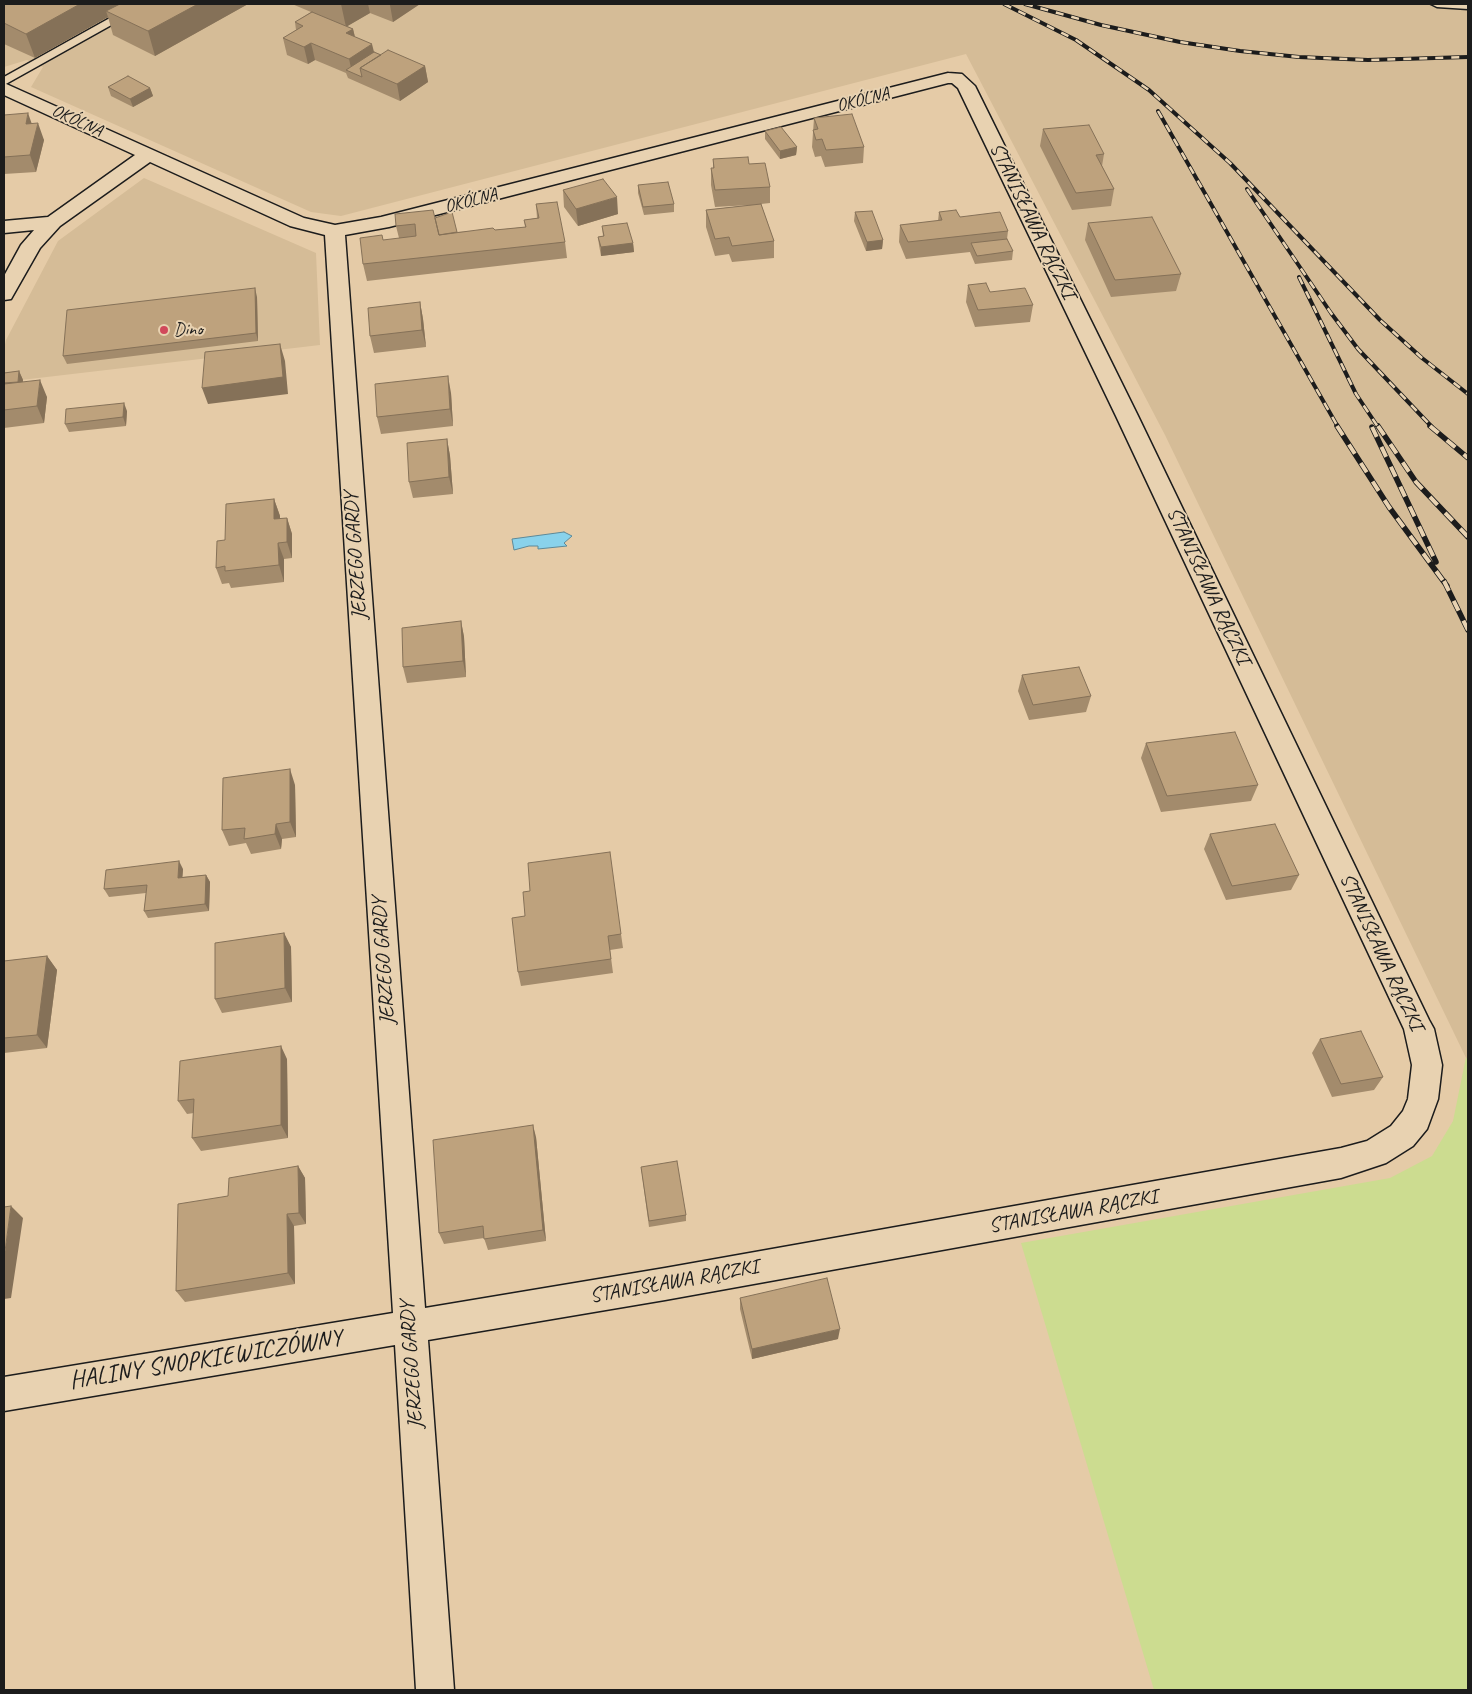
<!DOCTYPE html>
<html>
<head>
<meta charset="utf-8">
<style>
  body { margin:0 }
  #map { position:relative; width:1472px; height:1694px; overflow:hidden; background:#e5cba7; font-family:Caveat,sans-serif }
  canvas { display:block }
  .frame { position:absolute; inset:0; border:5px solid #1c1c1c; pointer-events:none }
</style>
</head>
<body>
<div id="map">
<canvas width="1472" height="1694"></canvas>
<div class="frame"></div>
</div>
<script>
const c = document.querySelector('canvas').getContext('2d');
c.lineJoin = 'round';
function paint(path, color) {
  c.fillStyle = color;
  c.fill(path, 'evenodd');
}
function poly(rows) {
  const path = new Path2D();
  for (const r of rows) {
    path.moveTo(r[0], r[1]);
    for (let i = 2; i < r.length; i += 2) path.lineTo(r[i], r[i + 1]);
  }
  return path;
}
function trace(path, color, width, dash) {
  c.strokeStyle = color;
  c.lineWidth = width;
  c.lineCap = dash ? 'butt' : 'round';
  c.setLineDash(dash || []);
  c.stroke(path);
}
function drawText(font, color, halo, rows, align = 'center') {
  c.font = font + ' Caveat,sans-serif';
  c.lineWidth = 4;
  c.setLineDash([]);
  c.textBaseline = 'middle';
  c.strokeStyle = halo;
  c.fillStyle = color;
  for (const [text, x, y, turn = 0] of rows) {
    c.save();
    c.translate(x, y);
    c.rotate((+turn || 0) * Math.PI / 180);
    c.textAlign = isNaN(turn) ? turn : align;
    if (halo) c.strokeText(text, 0, 0);
    c.fillText(text, 0, 0);
    c.restore();
  }
}
const built = poly([
  [4,4,1468,4,1468,1062,1165,435,966,54,341,216,311,212,31,87,43,67,27,60,4,67],
  [144,178,316,253,320,345,4,382,4,349,6,340,58,241]
]);
const green = poly([
  [1466,1057,1468,1062,1468,1690,1154,1690,1021,1243,1390,1178,1432,1156,1453,1121]
]);
const water = poly([
  [564,532,572,536,564,543,567,546,538,549,538,546,529,546,514,550,512,539,564,532]
]);
const lane = poly([
  [135,4,149,4,4,85,4,77,135,4],
  [1431,4,1468,4,1468,9,1437,7,1431,4]
]);
const street = poly([
  [948,73,962,74,975,86,1138,416,1429,1020,1434,1029,1442,1065,1438,1099,1427,1129,1413,1146,1386,1163,1341,1178,665,1300,428,1340,454,1690,416,1690,395,1345,4,1411,4,1377,393,1313,325,235,290,226,150,162,60,226,40,248,11,299,4,300,4,276,21,245,34,230,4,233,4,221,48,217,135,155,4,95,4,83,304,218,335,225,381,217,948,73],
  [948,83,952,83,958,88,1116,416,1404,1029,1412,1065,1408,1099,1403,1111,1391,1126,1367,1141,1341,1148,665,1268,425,1308,345,235,389,227,948,83]
]);
const railFar1 = poly([
  [1004,4,1076,40,1149,90,1230,163,1380,320,1422,358,1468,394],
  [1025,4,1101,25,1180,42,1240,51,1299,57,1368,60,1468,57],
  [1158,111,1338,427],
  [1247,189,1331,313,1358,349,1432,427],
  [1299,277,1356,394,1378,427]
]);
const rail = poly([
  [1337,426,1389,507,1447,586],
  [1378,426,1416,482,1468,537],
  [1430,426,1468,458],
  [1372,427,1436,562],
  [1444,581,1468,630]
]);
const wall = poly([
  [4,4,248,4,155,56,113,35,108,17,35,58,4,44],
  [292,4,420,4,393,22,370,13,347,26,353,29,355,37,374,52,381,55,425,66,428,82,400,101,348,78,346,73,315,60,308,64,287,55,283,38,296,30,295,22,311,12],
  [108,87,150,88,153,96,133,107,111,96],
  [4,115,32,124,44,140,36,172,4,174],
  [814,118,864,147,863,163,825,167,821,156,815,157,812,147],
  [1043,129,1104,154,1102,166,1114,189,1111,206,1072,210,1040,146],
  [765,131,797,147,796,155,780,159,765,139],
  [713,159,749,164,770,187,770,203,761,204,774,241,774,258,732,262,729,254,715,256,706,227,706,210,750,205,715,207,711,185,711,168,713,168],
  [638,185,674,204,674,212,644,215,638,193],
  [563,190,618,214,578,226,564,207],
  [536,204,565,242,567,258,367,281,363,264,399,238,396,226,435,218,457,232,495,230,525,227,524,220,537,218],
  [855,212,883,240,882,249,866,251,854,221],
  [939,212,1008,231,1007,239,1013,251,1012,260,975,264,970,252,906,259,899,242,900,225,938,221],
  [1088,223,1181,274,1176,291,1111,297,1085,240],
  [602,226,633,243,634,252,601,256,599,245,598,237,603,236],
  [968,285,1033,305,1030,322,975,327,966,302],
  [257,297,258,341,67,364,63,356],
  [420,302,423,319,426,347,374,353,370,336],
  [19,371,23,380,23,382,47,397,44,423,4,428,4,373],
  [451,393,453,426,381,434,377,417],
  [127,411,126,426,69,432,65,424],
  [447,439,450,456,453,494,413,498,409,482],
  [274,499,280,516,280,519,287,518,292,534,292,558,284,559,284,582,231,588,229,583,222,584,216,568,225,540],
  [461,621,464,637,466,677,407,683,403,667],
  [1022,675,1091,696,1086,712,1029,720,1018,691],
  [1146,743,1258,785,1251,801,1161,812,1141,758],
  [295,785,296,837,282,839,281,849,251,854,246,843,229,846,222,830],
  [1210,834,1299,875,1291,890,1226,900,1204,849],
  [183,869,182,877,206,875,210,882,209,911,148,918,144,911,146,893,109,897,104,889],
  [530,891,621,934,623,948,610,950,613,973,521,986,518,972,525,916],
  [284,933,291,947,292,1002,222,1013,215,999],
  [47,956,57,970,47,1048,4,1053,4,961],
  [1320,1039,1383,1077,1374,1090,1332,1097,1312,1053],
  [287,1059,288,1138,201,1151,192,1138,194,1113,187,1114,178,1101],
  [536,1137,546,1241,488,1250,484,1238,444,1244,439,1233],
  [298,1166,305,1178,306,1224,294,1226,295,1284,185,1302,176,1291,228,1196],
  [641,1167,686,1215,686,1221,649,1227],
  [740,1298,838,1339,752,1359,740,1309]
]);
const shadedWall = poly([
  [80,4,131,4,106,11,108,17,35,58,26,34],
  [198,4,248,4,155,56,148,31],
  [341,4,368,4,370,13,346,27],
  [392,4,420,4,393,22,390,5],
  [353,29,357,46,346,33],
  [311,43,315,60,308,64,304,47],
  [372,44,376,60,352,72,349,59],
  [425,66,428,82,400,101,397,84],
  [150,88,153,96,133,107,130,99],
  [28,113,34,130,26,124],
  [38,123,44,140,36,172,30,155],
  [797,147,796,155,780,159,780,151],
  [617,197,618,214,578,226,576,209],
  [883,240,882,249,866,251,867,242],
  [633,243,634,252,601,256,601,247],
  [255,288,257,297,258,341,256,333],
  [420,302,423,319,426,347,422,330],
  [280,344,285,361,288,394,208,404,202,388],
  [19,371,23,380,21,390,18,382],
  [448,376,451,393,453,426,450,409],
  [40,380,47,397,44,423,37,406],
  [124,403,127,411,126,426,123,417],
  [447,439,450,456,453,494,449,477],
  [274,499,280,516,280,536,274,519],
  [287,518,292,534,292,558,287,542],
  [278,543,284,559,284,582,279,565],
  [461,621,464,637,466,677,463,661],
  [290,769,295,785,296,837,290,822],
  [276,824,282,839,281,849,275,834],
  [179,861,183,869,182,885,178,878],
  [206,875,210,882,209,911,205,904],
  [284,933,291,947,292,1002,285,988],
  [47,956,57,970,47,1048,37,1035],
  [281,1046,287,1059,288,1138,281,1125],
  [533,1125,536,1137,546,1241,543,1230],
  [298,1166,305,1178,306,1224,299,1213],
  [11,1206,23,1218,11,1298,4,1299,4,1259],
  [287,1214,294,1226,295,1284,288,1273],
  [840,1329,838,1339,752,1359,752,1349]
]);
const building = poly([
  [4,4,80,4,26,34,4,23,4,4],
  [120,4,198,4,148,31,106,11,120,4],
  [312,12,353,29,346,33,372,44,349,59,311,43,304,47,283,38,303,26,295,22,312,12],
  [388,50,425,66,397,84,360,68,388,50],
  [374,52,381,55,360,68,362,77,346,70,374,52],
  [128,76,150,88,130,99,108,87,128,76],
  [28,113,26,124,38,123,30,155,4,157,4,115,28,113],
  [852,114,864,147,826,150,822,139,816,140,813,130,818,129,814,118,852,114],
  [1089,125,1104,154,1096,155,1114,189,1076,193,1043,129,1089,125],
  [781,127,797,147,780,151,765,131,781,127],
  [748,157,749,164,765,163,770,187,715,190,711,168,714,168,713,159,748,157],
  [603,179,617,197,576,209,563,190,603,179],
  [668,182,674,204,643,207,638,185,668,182],
  [557,202,565,242,363,264,360,238,382,235,383,240,416,236,415,224,396,226,395,214,433,210,439,235,493,228,495,230,526,227,524,220,539,218,536,204,557,202],
  [761,204,774,241,732,246,729,237,715,239,706,210,761,204],
  [956,210,960,217,1000,212,1008,231,908,242,900,225,942,220,939,212,956,210],
  [872,211,883,240,867,242,855,212,872,211],
  [452,212,457,232,439,235,435,218,452,212],
  [1152,217,1181,274,1115,280,1088,223,1152,217],
  [627,223,633,243,601,247,598,237,604,236,602,226,627,223],
  [1007,239,1013,251,977,256,971,243,1007,239],
  [986,283,990,292,1025,288,1033,305,978,310,968,285,986,283],
  [255,288,256,333,63,356,67,310,255,288],
  [420,302,422,330,370,336,368,308,420,302],
  [280,344,283,377,202,388,205,352,280,344],
  [19,371,18,382,4,383,4,373,19,371],
  [448,376,450,409,377,417,375,384,448,376],
  [40,380,37,406,4,410,4,384,40,380],
  [124,403,123,417,65,424,66,409,124,403],
  [447,439,449,477,409,482,407,443,447,439],
  [274,499,274,519,287,518,287,542,278,543,279,565,225,571,225,566,216,568,217,541,225,540,226,504,274,499],
  [461,621,463,661,403,667,402,628,461,621],
  [1079,667,1091,696,1033,705,1022,675,1079,667],
  [1235,732,1258,785,1167,796,1146,743,1235,732],
  [290,769,290,822,276,824,275,834,244,839,245,828,222,830,223,778,290,769],
  [1275,824,1299,875,1232,886,1210,834,1275,824],
  [610,852,621,934,608,936,611,959,518,972,512,918,525,916,523,892,530,891,528,863,610,852],
  [179,861,178,878,206,875,205,904,144,911,147,885,104,889,106,870,179,861],
  [284,933,285,988,215,999,215,943,284,933],
  [47,956,37,1035,4,1038,4,961,47,956],
  [1361,1031,1383,1077,1341,1084,1320,1039,1361,1031],
  [281,1046,281,1125,192,1138,194,1099,178,1101,180,1061,281,1046],
  [533,1125,543,1230,484,1239,483,1226,439,1233,433,1140,533,1125],
  [677,1161,686,1215,649,1221,641,1167,677,1161],
  [298,1166,299,1213,287,1214,288,1273,176,1291,178,1204,228,1196,229,1178,298,1166],
  [11,1206,4,1259,4,1207,11,1206],
  [827,1278,840,1329,752,1349,740,1298,827,1278]
]);
const markers = [
  [164,330,5,"#d1495b"]
];
const farStreetnames = [
  ["OKÓLNA",863,100,-14],
  ["OKÓLNA",77,121,25],
  ["OKÓLNA",471,201,-14]
];
const farPoinames = [
  ["Dino",174,330]
];
const streetNames = [
  ["STANISŁAWA RĄCZKI",1032,221,64],
  ["JERZEGO GARDY",356,556,-94],
  ["STANISŁAWA RĄCZKI",1208,586,65],
  ["STANISŁAWA RĄCZKI",1381,952,65],
  ["JERZEGO GARDY",384,961,-94],
  ["STANISŁAWA RĄCZKI",1073,1212,-10],
  ["STANISŁAWA RĄCZKI",674,1282,-10],
  ["JERZEGO GARDY",412,1365,-94]
];
const nearStreetnames = [
  ["HALINY SNOPKIEWICZÓWNY",206,1360,-9]
];
paint(built, '#d5bc97');
paint(green, '#ccdc90');
paint(water, '#89d2eb');
trace(water, '#5d8998', 1);
trace(lane, '#1c1c1c', 3);
trace(street, '#1c1c1c', 3);
paint(lane, '#e8d2b1');
paint(street, '#e8d2b1');
trace(railFar1, '#1c1c1c', 4);
trace(rail, '#1c1c1c', 5.5);
trace(railFar1, '#e8d2b1', 2.5, [8]);
trace(rail, '#e8d2b1', 4, [11]);
paint(wall, '#a38b6c');
paint(shadedWall, '#857158');
paint(building, '#bea27d');
trace(building, '#857158', 1);
for (const [x, y, r, color] of markers) {
  const dot = new Path2D();
  dot.arc(x, y, r, 0, 2 * Math.PI);
  c.fillStyle = color;
  c.fill(dot);
  trace(dot, '#e8d2b1', 2);
}
drawText('18px', '#1c1c1c', '#e8d2b1', farStreetnames);
drawText('18px', '#1c1c1c', '#e8d2b1', farPoinames, 'left');
drawText('21px', '#1c1c1c', '#e8d2b1', streetNames);
drawText('25px', '#1c1c1c', '#e8d2b1', nearStreetnames);
</script>
</body>
</html>
